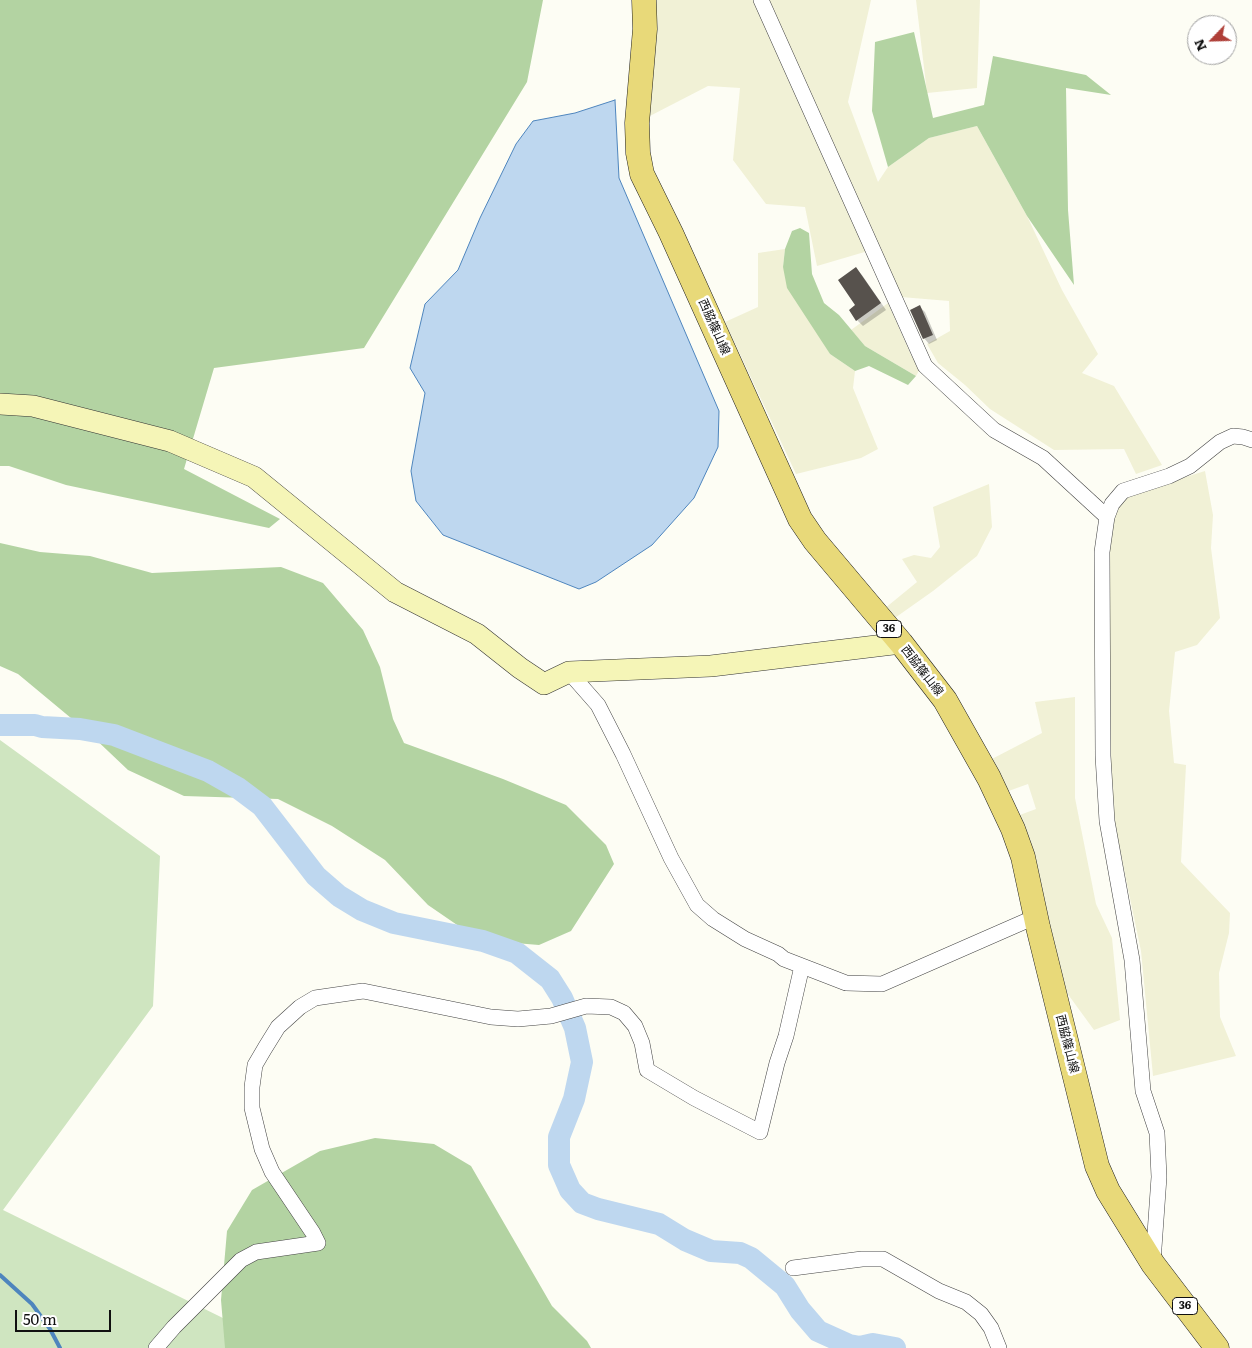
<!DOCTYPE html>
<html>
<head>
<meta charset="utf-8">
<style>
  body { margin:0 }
  #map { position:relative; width:1252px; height:1348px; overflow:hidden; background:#fdfdf4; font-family:Literata,serif }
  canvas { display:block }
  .north { position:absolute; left:1187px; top:15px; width:50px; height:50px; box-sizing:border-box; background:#fff; border:1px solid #9f9f9f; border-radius:50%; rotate:246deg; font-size:14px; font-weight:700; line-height:20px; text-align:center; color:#101010 }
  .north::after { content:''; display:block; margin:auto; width:18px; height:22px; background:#af3f38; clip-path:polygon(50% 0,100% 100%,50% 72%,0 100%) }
  .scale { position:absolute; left:15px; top:1310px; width:96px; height:22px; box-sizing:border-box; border:2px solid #101010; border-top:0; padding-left:6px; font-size:15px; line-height:18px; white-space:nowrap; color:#101010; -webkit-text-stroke:4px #fff; paint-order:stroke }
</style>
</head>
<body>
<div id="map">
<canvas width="1252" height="1348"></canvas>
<div class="north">N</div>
<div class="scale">50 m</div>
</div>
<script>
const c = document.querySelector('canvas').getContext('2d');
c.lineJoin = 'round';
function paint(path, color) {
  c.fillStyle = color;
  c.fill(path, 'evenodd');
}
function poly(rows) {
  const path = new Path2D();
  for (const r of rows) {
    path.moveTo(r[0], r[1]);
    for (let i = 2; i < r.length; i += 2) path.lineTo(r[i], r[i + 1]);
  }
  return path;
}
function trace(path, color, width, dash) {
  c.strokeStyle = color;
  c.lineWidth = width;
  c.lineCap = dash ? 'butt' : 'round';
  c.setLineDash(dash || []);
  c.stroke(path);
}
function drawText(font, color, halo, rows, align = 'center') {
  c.font = font + ' Literata,"Noto Sans JP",serif';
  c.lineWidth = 5;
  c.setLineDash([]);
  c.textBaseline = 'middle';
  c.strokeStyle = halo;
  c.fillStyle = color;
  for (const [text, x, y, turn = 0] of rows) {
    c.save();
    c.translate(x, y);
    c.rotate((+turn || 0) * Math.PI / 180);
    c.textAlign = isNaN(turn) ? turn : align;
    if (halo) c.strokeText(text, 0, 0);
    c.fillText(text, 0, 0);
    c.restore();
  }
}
const farmland = poly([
  [652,0,754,0,868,251,817,266,805,207,766,204,733,160,740,88,708,86,646,118],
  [768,0,871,0,848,102,878,182,888,167,929,138,977,126,1027,216,1062,290,1098,354,1082,373,1114,386,1162,465,1136,474,1124,449,1054,450,990,409,965,385,938,363,927,344,950,331,949,301,901,297],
  [916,0,980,0,977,88,927,93],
  [785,249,783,267,830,354,855,371,853,388,878,449,861,458,796,474,725,322,758,307,758,253],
  [888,303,911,355,921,367,916,376,865,346,851,330],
  [1205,471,1213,515,1211,548,1220,618,1197,645,1175,652,1169,711,1174,763,1186,765,1181,862,1230,913,1229,933,1219,973,1220,1017,1236,1056,1153,1076,1141,951,1117,836,1107,770,1110,538,1117,507,1125,496],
  [989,484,992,527,977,556,933,591,892,620,884,609,917,582,902,559,914,555,931,558,940,547,933,507],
  [1075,697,1075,798,1096,904,1112,938,1120,1020,1094,1030,1067,993,1017,816,1036,809,1028,784,1003,793,988,761,1042,733,1035,702]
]);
const green = poly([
  [0,740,160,856,153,1006,3,1210,284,1348,0,1348]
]);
const forest = poly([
  [0,0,543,0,527,82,364,348,214,368,184,469,280,519,269,528,66,485,9,466,0,466],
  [914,32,933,118,984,105,993,56,1086,75,1111,95,1066,88,1068,210,1074,285,1027,216,977,126,929,138,888,167,872,111,875,42],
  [800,228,809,233,812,274,824,303,839,315,865,346,916,376,908,385,869,366,855,371,830,354,787,288,783,267,785,249,792,231],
  [0,543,40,552,90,556,152,573,281,567,323,583,363,630,380,667,393,719,404,743,503,779,566,805,606,845,614,864,571,931,539,945,479,940,428,905,385,860,332,826,278,799,184,796,128,770,89,733,18,674,0,666],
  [375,1138,434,1144,471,1166,552,1306,587,1341,591,1348,225,1348,221,1300,227,1231,252,1190,320,1151]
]);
const water = poly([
  [615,100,619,178,719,411,718,447,694,498,652,545,596,582,579,589,443,535,416,501,411,471,425,393,410,368,425,304,458,270,480,218,516,144,533,121,575,113,615,100]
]);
const shadow = poly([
  [856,269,862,275,886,310,863,326,857,320],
  [920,307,925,312,937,340,929,344,924,338]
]);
const stream = poly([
  [0,1275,32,1304,50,1329,60,1348]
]);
const river = poly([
  [0,725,35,725,42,727,80,729,114,735,208,771,238,788,262,806,316,876,339,896,362,910,394,923,483,941,517,953,550,979,562,998,575,1028,582,1062,574,1099,559,1137,559,1165,570,1190,582,1203,598,1209,659,1224,685,1240,711,1251,740,1253,751,1258,785,1286,800,1310,818,1331,849,1345,860,1347,873,1344,895,1348]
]);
const building = poly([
  [856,267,881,303,856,321,849,310,855,305,838,280],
  [920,305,933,335,923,339,910,310]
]);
const street = poly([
  [761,0,925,366,994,430,1043,458,1107,517],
  [569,672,598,705,623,754,671,858,697,905,713,919,745,939,778,954,784,959,846,983,882,984,1035,917,1038,926],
  [1153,1262,1159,1177,1157,1133,1143,1091,1132,960,1107,821,1103,756,1102,552,1107,517,1112,504,1123,491,1169,476,1190,466,1220,442,1233,436,1243,437,1252,440],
  [793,1268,862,1259,883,1259,939,1291,966,1302,981,1314,991,1328,999,1348],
  [156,1348,174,1327,241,1260,256,1252,318,1243,313,1233,272,1172,262,1149,252,1108,252,1087,255,1065,265,1048,278,1027,300,1007,315,998,363,991,491,1017,518,1019,551,1016,586,1006,611,1007,624,1013,635,1026,642,1043,647,1070,694,1098,760,1132,777,1063,786,1036,802,966]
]);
const secondary = poly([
  [0,404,33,406,170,441,254,477,395,592,477,634,520,668,544,684,569,672,711,666,901,643]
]);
const primary = poly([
  [644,0,645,29,637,123,638,153,642,174,671,233,800,519,815,541,901,643,945,700,989,778,1013,829,1023,857,1038,927,1097,1166,1108,1191,1153,1264,1217,1348]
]);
const shields = [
  [889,629,25],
  [1185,1306,25]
];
const shieldNames = [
  ["36",889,629],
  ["36",1185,1306]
];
const streetNames = [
  ["西脇篠山線",714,327,66],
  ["西脇篠山線",922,671,52],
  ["西脇篠山線",1067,1044,76]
];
paint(farmland, '#f1f1d6');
paint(green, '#cfe5c0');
paint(forest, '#b3d3a2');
paint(water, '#bed7ef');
trace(water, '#4e85bd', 1);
paint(shadow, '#0003');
trace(stream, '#4e85bd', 4);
trace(river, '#bed7ef', 22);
paint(building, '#57524d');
trace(street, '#434343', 16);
trace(secondary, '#323232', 22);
trace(primary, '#212121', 25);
trace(street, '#fff', 15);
trace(secondary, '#f5f5b7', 21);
trace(primary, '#e8d979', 24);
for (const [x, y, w] of shields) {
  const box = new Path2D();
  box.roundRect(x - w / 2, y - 8.5, w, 17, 4);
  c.fillStyle = '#fff';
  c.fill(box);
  trace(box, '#101010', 1);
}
drawText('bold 11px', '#101010', null, shieldNames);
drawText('12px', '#101010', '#fff', streetNames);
</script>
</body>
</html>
